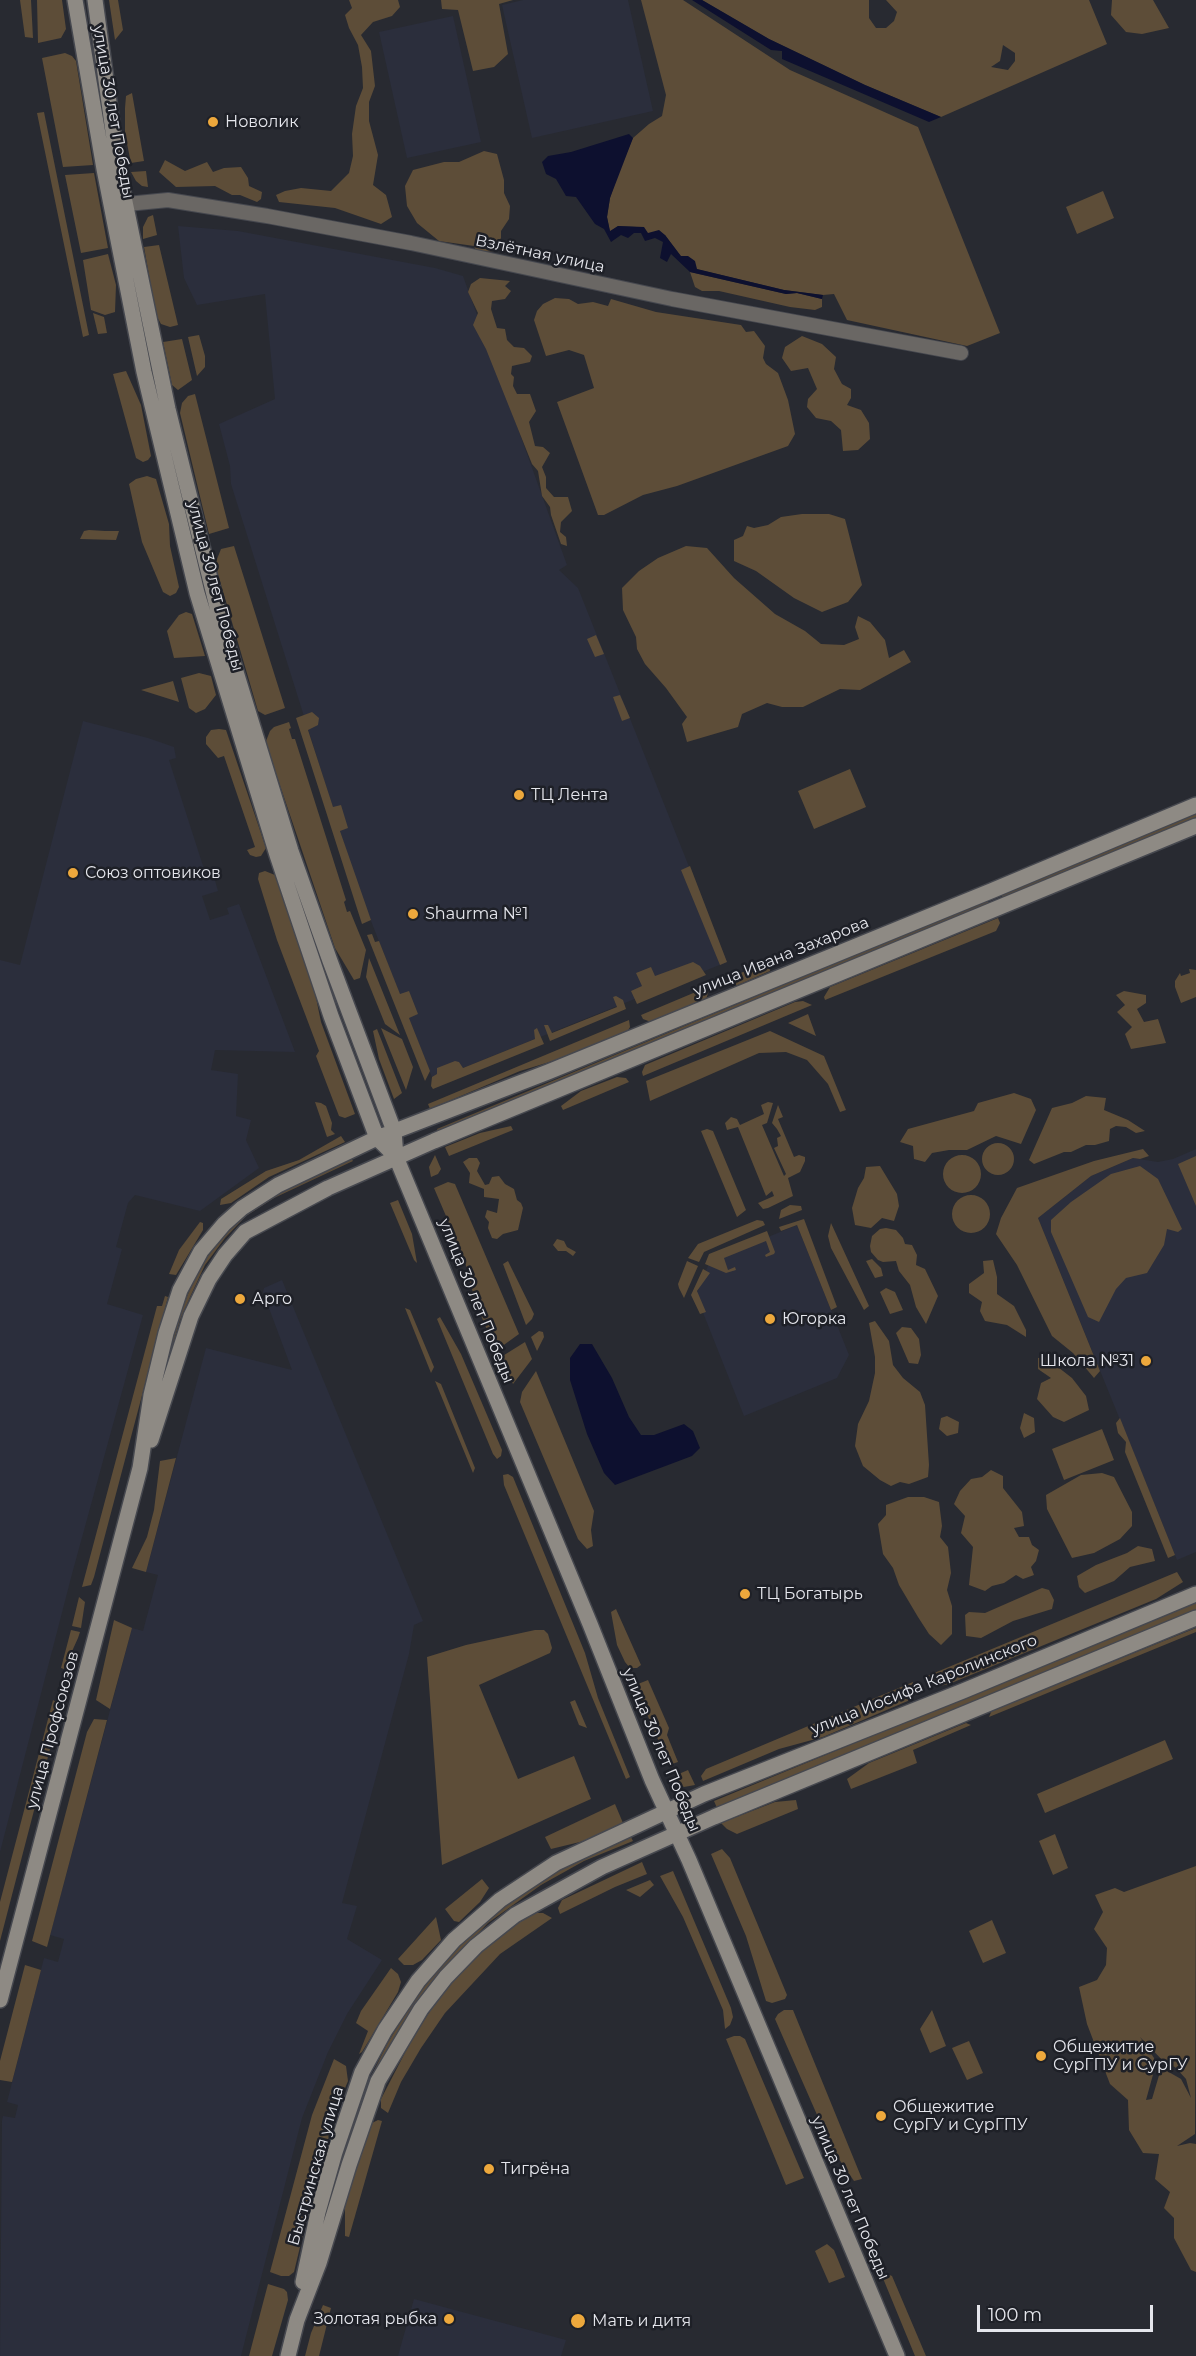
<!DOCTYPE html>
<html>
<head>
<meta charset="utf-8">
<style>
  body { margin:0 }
  #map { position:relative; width:1196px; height:2356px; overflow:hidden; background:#282a31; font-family:Montserrat,sans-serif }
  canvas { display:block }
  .scale { position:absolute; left:977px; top:2305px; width:176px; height:27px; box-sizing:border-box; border:3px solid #e5e6ec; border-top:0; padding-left:8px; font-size:18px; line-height:21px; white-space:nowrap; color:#e5e6ec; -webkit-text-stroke:4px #1e2027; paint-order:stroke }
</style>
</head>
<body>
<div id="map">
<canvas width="1196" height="2356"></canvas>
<div class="scale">100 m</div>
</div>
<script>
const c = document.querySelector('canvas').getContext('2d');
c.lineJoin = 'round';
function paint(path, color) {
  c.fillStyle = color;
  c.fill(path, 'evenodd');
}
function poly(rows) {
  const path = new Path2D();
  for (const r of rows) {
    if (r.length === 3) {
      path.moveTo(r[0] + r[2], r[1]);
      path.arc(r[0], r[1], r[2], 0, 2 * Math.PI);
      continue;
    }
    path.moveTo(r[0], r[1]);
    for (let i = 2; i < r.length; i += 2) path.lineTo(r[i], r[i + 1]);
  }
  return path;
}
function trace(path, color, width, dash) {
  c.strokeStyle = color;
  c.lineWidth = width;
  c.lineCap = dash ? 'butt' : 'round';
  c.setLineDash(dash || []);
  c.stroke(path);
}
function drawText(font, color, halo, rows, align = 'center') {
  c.font = font + ' Montserrat,sans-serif';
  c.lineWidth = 5;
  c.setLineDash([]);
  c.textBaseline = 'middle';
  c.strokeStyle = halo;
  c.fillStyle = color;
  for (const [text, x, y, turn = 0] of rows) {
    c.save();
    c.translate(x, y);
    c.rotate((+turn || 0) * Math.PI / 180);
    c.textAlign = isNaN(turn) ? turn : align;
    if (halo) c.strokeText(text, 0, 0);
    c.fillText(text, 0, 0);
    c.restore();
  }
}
const built = poly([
  [523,0,628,0,653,111,532,138,502,5],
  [453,16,481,142,407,158,379,32],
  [178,226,238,231,435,268,463,276,567,565,559,570,578,588,727,962,433,1080,357,885,231,484,230,466,219,424,275,399,265,294,197,305,184,278],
  [83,721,148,738,174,747,176,758,169,760,205,872,212,870,218,891,202,896,210,920,229,914,227,908,239,904,295,1052,215,1050,211,1070,238,1074,236,1116,251,1120,246,1140,259,1168,200,1211,135,1195,128,1203,116,1247,122,1249,107,1304,143,1315,72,1574,0,1852,0,960,20,965],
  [1196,1149,1196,1552,1177,1560,1038,1218,1091,1176,1133,1158,1158,1162,1173,1159],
  [797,1225,849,1355,837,1378,744,1416,696,1295,710,1261],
  [282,1280,423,1621,414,1625,409,1654,342,1903,357,1906,347,1939,382,1960,347,2014,328,2052,302,2118,241,2356,0,2356,2,2121,3,2116,15,2118,18,2105,7,2102,44,1958,58,1962,64,1939,50,1935,132,1628,143,1631,158,1575,146,1572,206,1348,292,1370,263,1292,264,1288],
  [414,2299,566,2340,561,2356,398,2356]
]);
const green = poly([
  [20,0,31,0,33,38,25,37],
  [37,0,62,0,66,29,61,38,38,43],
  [109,0,118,0,123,30,115,40],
  [349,0,398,0,400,7,392,16,373,22,361,35,371,51,375,86,369,102,369,121,378,155,373,185,386,195,392,217,381,224,335,208,279,202,276,195,285,191,301,188,331,191,349,173,353,156,352,134,356,106,363,88,362,67,358,45,349,28,345,15,352,8],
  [441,0,513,0,499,4,508,54,494,67,473,71,458,10,442,9],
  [641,0,683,0,790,70,918,127,1000,333,967,346,847,320,834,294,823,295,784,290,696,269,681,257,665,235,647,233,636,227,618,226,610,232,607,217,610,198,618,173,633,138,649,124,662,116,666,95],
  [702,0,869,0,869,18,876,28,886,28,894,21,897,12,886,0,1089,0,1107,44,941,117,865,85,769,39],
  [1003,45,1015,53,1015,61,1008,70,991,67,1000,61],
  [1112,0,1153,0,1169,28,1142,34,1126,32,1111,15],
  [65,53,72,56,76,61,93,165,63,167,42,58],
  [132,93,144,161,131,163,125,134,125,108,126,96],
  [44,112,89,335,83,337,37,113],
  [484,151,497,154,504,180,504,193,510,206,509,219,501,231,501,238,493,251,477,253,474,246,439,241,417,223,407,206,405,186,413,170,444,162,459,162],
  [165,160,185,171,207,162,213,172,224,168,241,167,248,178,249,186,262,192,261,199,257,202,240,195,232,195,215,186,176,187,159,172],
  [146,171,148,187,142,186,136,181,131,172],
  [94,173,108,248,81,253,65,175],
  [1103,191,1114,218,1077,234,1066,207],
  [153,215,157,235,143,239,143,227,148,217],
  [159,245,178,325,170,327,161,324,156,315,144,247],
  [108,254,116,285,115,312,105,315,91,310,83,260],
  [690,272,786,294,797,293,822,299,822,307,815,310,790,307,719,291,702,291,695,287],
  [480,278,510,281,505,286,511,291,505,299,492,301,491,309,497,328,505,329,507,340,514,347,524,348,532,356,530,362,512,366,511,374,514,377,513,386,517,394,530,394,536,411,529,422,535,446,543,447,550,453,542,467,546,477,546,488,554,497,568,497,572,511,561,522,560,532,566,537,567,546,561,544,551,515,550,507,542,496,538,471,532,464,486,349,473,325,478,313,468,292,471,284],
  [555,298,569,299,578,304,593,302,608,306,611,299,656,312,741,325,746,332,754,331,765,346,763,358,766,364,778,373,788,400,795,434,788,446,677,486,643,495,604,515,598,515,557,402,594,388,584,355,569,350,546,356,534,320,537,311,543,304],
  [93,313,104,317,107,333,98,334],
  [199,335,205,356,205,367,197,376,188,337],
  [802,336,822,344,836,357,834,369,842,384,851,389,851,398,847,405,861,410,869,423,870,439,858,450,843,451,841,430,831,421,816,418,807,407,808,399,817,389,808,368,791,371,782,358,785,347],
  [182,339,192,380,178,390,172,385,163,342],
  [126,371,141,405,151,456,148,460,143,462,136,458,113,374],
  [195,394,229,528,209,534,180,413,182,403,188,396],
  [147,476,156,479,169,524,170,546,179,587,176,593,170,596,163,592,142,542,129,484,136,479],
  [802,514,829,514,845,519,862,585,848,602,822,612,794,598,756,571,734,561,734,540,743,536,747,526,754,528,768,525,781,517],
  [89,530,105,531,119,531,116,540,80,539,84,531],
  [234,546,285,708,265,715,258,711,215,564,221,549],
  [686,546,707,548,734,578,775,614,805,631,821,644,844,645,859,639,855,627,858,616,870,622,885,640,889,658,904,650,911,662,860,690,840,689,803,707,782,707,767,703,742,714,738,727,687,742,682,724,687,717,666,688,645,664,637,649,636,637,623,610,622,588,639,571,658,558],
  [186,612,192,614,205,656,174,658,167,631,179,615],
  [596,635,604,654,595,657,587,639],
  [199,673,211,676,216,695,205,709,196,713,189,708,181,678],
  [173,681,179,702,141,690],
  [620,695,630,718,622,721,613,697],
  [312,712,319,718,318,725,308,730,333,807,341,805,348,828,340,831,371,920,362,924,296,718],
  [289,722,291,728,289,729,292,739,295,739,346,900,344,902,347,912,350,911,366,950,360,978,354,980,335,948,267,747,266,741,270,731,274,727],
  [219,729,226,730,266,848,261,856,256,857,250,855,247,850,255,847,224,756,218,758,206,744,206,737,211,730],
  [850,769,866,807,814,829,798,791],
  [1196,814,1196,819,1003,899,1001,894],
  [690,866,727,962,720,965,681,870],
  [265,871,275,875,314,988,321,1022,355,1114,345,1118,339,1116,316,1056,319,1051,277,940,258,879,259,873],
  [987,900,989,904,439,1134,437,1129],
  [998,918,1000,923,996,931,825,1000,824,997,830,987],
  [372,934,375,942,379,941,400,994,409,991,418,1014,409,1018,430,1071,425,1081,367,935],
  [369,958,400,1035,385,1024,366,977],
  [771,960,770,971,738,985,731,985,722,981],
  [693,962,700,966,706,975,637,1004,631,991,642,986,636,973,651,967,655,976],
  [1189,969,1196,970,1196,997,1181,1003,1175,987,1175,981,1180,973,1181,976,1190,973],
  [710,986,706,1000,651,1022,643,1019,641,1015],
  [1124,991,1146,995,1146,1003,1137,1009,1144,1022,1158,1019,1166,1043,1131,1049,1125,1034,1132,1027,1117,1012,1125,1005,1116,995],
  [616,996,623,1000,626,1009,550,1041,544,1025,548,1025,552,1033,617,1007,613,997],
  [803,1001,812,1005,643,1076,642,1072,645,1065,795,1002],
  [808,1014,816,1036,788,1023],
  [629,1020,630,1027,627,1032,566,1057,520,1071,430,1109,428,1104],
  [381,1028,402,1039,413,1067,406,1090],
  [537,1028,544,1044,433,1089,431,1086,432,1077,437,1074,437,1068,455,1061,459,1062,463,1068,535,1039,534,1030],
  [377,1029,402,1093,394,1099,379,1059,373,1031],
  [770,1031,824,1056,846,1110,840,1112,828,1084,807,1060,786,1052,759,1053,650,1101,646,1081],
  [617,1077,626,1078,629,1082,563,1110,561,1106,581,1091],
  [1014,1093,1031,1099,1036,1110,1021,1144,996,1136,967,1150,949,1150,932,1153,925,1162,914,1159,913,1146,900,1142,908,1129,974,1111,978,1103],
  [1086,1096,1106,1098,1104,1110,1128,1120,1145,1131,1136,1133,1126,1127,1116,1126,1110,1129,1109,1141,1095,1145,1086,1145,1071,1152,1064,1152,1034,1164,1029,1160,1052,1108,1072,1103],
  [315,1102,321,1103,326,1106,332,1123,331,1130,335,1134,327,1137],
  [768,1102,773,1103,767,1123,762,1125,784,1176,786,1174,774,1148,778,1146,777,1138,781,1136,777,1129,772,1123,778,1105,783,1117,778,1119,794,1157,799,1155,805,1157,805,1161,800,1172,788,1178,793,1196,768,1208,763,1209,758,1203,774,1196,772,1191,766,1196,738,1127,727,1130,725,1123,731,1117,737,1119,740,1125,764,1114,761,1105],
  [511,1126,513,1130,449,1156,445,1147,480,1133],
  [707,1129,713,1131,746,1210,737,1217,701,1131],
  [341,1136,345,1142,269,1177,231,1203,220,1205,221,1199,266,1171,299,1160],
  [998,1159,16],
  [1143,1149,1149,1156,1140,1159,1133,1158,1091,1176,1038,1218,1100,1371,1094,1378,1073,1353,1052,1336,1017,1265,996,1234,1001,1218,1017,1188,1094,1161],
  [435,1155,441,1169,438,1174,431,1177,429,1167],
  [962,1174,19],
  [1196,1156,1196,1206,1178,1164],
  [351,1158,353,1161,274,1198,246,1216,225,1238,205,1265,191,1295,180,1320,158,1397,178,1319,188,1294,202,1264,223,1236,244,1215,271,1195],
  [469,1158,477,1158,480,1163,477,1171,485,1185,489,1184,492,1177,499,1176,505,1184,514,1189,517,1200,521,1203,523,1208,518,1230,503,1234,497,1239,492,1238,488,1228,489,1222,485,1217,487,1210,497,1213,499,1199,484,1197,484,1189,469,1183,470,1173,463,1162],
  [880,1166,897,1194,899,1206,894,1221,882,1218,871,1228,855,1225,852,1208,858,1188,864,1178,866,1167],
  [1140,1166,1158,1179,1182,1229,1178,1232,1167,1229,1164,1245,1147,1273,1126,1278,1116,1289,1099,1322,1088,1317,1051,1232,1051,1220,1071,1202,1111,1174],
  [448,1182,455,1184,519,1334,501,1347,494,1347,475,1301,464,1258,434,1188],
  [971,1214,19],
  [398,1200,412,1234,417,1263,414,1260,390,1203],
  [790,1205,801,1206,802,1210,779,1219,781,1210],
  [804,1219,837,1307,831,1310,797,1225,781,1231,779,1227],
  [757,1220,763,1221,765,1225,704,1252,699,1262,688,1258,698,1244],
  [200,1222,203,1223,203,1230,176,1275,169,1274,179,1250],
  [831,1223,869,1306,864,1310,831,1248,828,1236],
  [886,1228,896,1230,903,1238,905,1244,912,1245,917,1255,916,1265,925,1269,938,1296,926,1324,916,1307,910,1285,899,1271,896,1261,883,1262,878,1260,871,1252,870,1246,872,1236,880,1229],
  [767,1231,775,1252,774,1254,766,1257,765,1255,770,1252,766,1241,724,1258,728,1270,735,1267,736,1270,726,1273,705,1264,709,1254],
  [557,1239,564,1241,567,1247,576,1252,573,1256,566,1251,558,1251,553,1245],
  [872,1259,881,1268,883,1276,875,1278,866,1261],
  [993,1260,997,1277,997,1294,1014,1306,1026,1330,1026,1337,1007,1325,985,1321,980,1311,982,1302,969,1293,969,1284,984,1273,983,1261],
  [508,1261,534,1314,532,1319,526,1325,503,1264],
  [687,1261,698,1266,684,1298,679,1288,678,1284],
  [703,1269,710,1273,697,1291,706,1312,700,1314,691,1295],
  [886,1288,895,1292,903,1310,890,1314,880,1292],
  [165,1296,168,1297,94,1577,91,1585,82,1587,157,1306,162,1306],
  [405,1308,410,1310,434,1367,431,1373],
  [440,1317,461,1354,502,1450,501,1456,497,1459,493,1454,437,1319],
  [875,1321,889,1341,893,1365,903,1378,920,1392,925,1405,929,1465,928,1477,909,1484,900,1482,891,1486,880,1480,863,1466,855,1446,858,1424,869,1401,875,1373,875,1357,869,1323],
  [902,1327,911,1328,919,1339,921,1355,918,1364,909,1363,896,1333],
  [539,1331,543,1332,544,1337,537,1351,531,1337],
  [525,1342,532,1359,513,1384,501,1357],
  [1045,1357,1072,1378,1086,1396,1089,1410,1064,1422,1053,1417,1037,1399,1041,1383,1051,1378,1038,1369,1038,1358],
  [536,1371,594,1511,591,1530,593,1546,587,1549,578,1539,520,1402,522,1392],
  [435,1381,441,1384,475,1468,473,1473],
  [1024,1413,1034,1418,1035,1432,1024,1438,1020,1428],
  [947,1416,959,1422,958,1433,947,1436,939,1429,941,1418],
  [1120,1418,1175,1555,1168,1558,1125,1452,1126,1442,1118,1433,1116,1423],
  [1102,1429,1114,1460,1064,1480,1052,1449],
  [176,1458,146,1572,132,1568,147,1537,154,1510,160,1461],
  [991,1470,1003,1476,1003,1488,1022,1512,1024,1526,1014,1528,1019,1537,1029,1537,1032,1545,1039,1550,1036,1561,1031,1567,1034,1575,1023,1579,1016,1575,1004,1583,992,1586,985,1591,969,1585,973,1547,961,1533,965,1516,954,1504,960,1491,971,1479,982,1477],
  [1102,1473,1114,1477,1132,1512,1132,1526,1120,1539,1094,1553,1072,1558,1047,1509,1046,1495,1081,1475],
  [508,1474,513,1477,585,1653,598,1698,630,1777,626,1779,504,1485,503,1475],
  [908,1497,924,1497,939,1502,942,1526,940,1537,948,1547,951,1573,947,1590,952,1606,952,1634,941,1645,929,1634,918,1617,899,1585,893,1568,883,1554,878,1524,886,1515,886,1505],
  [1138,1546,1152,1549,1155,1561,1130,1567,1114,1581,1085,1593,1079,1587,1077,1576,1096,1565,1127,1553],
  [1177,1572,1183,1582,1156,1599,949,1684,940,1686,933,1683,927,1676],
  [1042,1588,1049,1590,1054,1600,1052,1609,1013,1621,981,1638,966,1636,965,1615,969,1612,985,1613],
  [79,1597,85,1602,81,1628,72,1626],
  [1196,1602,1196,1610,717,1808,714,1801],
  [616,1609,641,1665,637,1668,630,1668,625,1662,617,1645,611,1612],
  [114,1620,132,1628,110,1709,96,1700],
  [1196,1628,1196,1632,989,1717,992,1710],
  [71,1630,80,1632,78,1638,64,1669,61,1668],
  [535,1630,544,1630,548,1634,552,1648,550,1653,479,1685,518,1779,574,1756,591,1799,442,1865,427,1657,466,1645],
  [648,1680,669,1728,667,1735,678,1762,669,1765,637,1691,638,1684],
  [913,1682,914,1694,910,1700,823,1737,779,1749,703,1781,701,1776,706,1769],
  [53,1700,56,1702,50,1749,0,1941,0,1902],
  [575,1700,587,1728,579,1725,570,1702],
  [94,1719,107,1720,47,1947,32,1941,87,1732],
  [966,1723,971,1725,913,1750,917,1763,851,1789,847,1779,869,1763],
  [1165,1740,1173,1759,1045,1813,1037,1794],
  [688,1770,695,1785,684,1787,677,1782,674,1776],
  [796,1800,798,1809,737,1834,727,1829,721,1823,775,1802],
  [615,1804,623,1823,584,1841,551,1849,545,1837],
  [1055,1834,1068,1868,1053,1875,1039,1841],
  [630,1835,633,1841,584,1861,541,1885,488,1923,438,1975,412,2008,368,2090,317,2254,344,2148,365,2089,386,2046,409,2007,435,1973,461,1944,514,1898,564,1867],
  [722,1849,730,1858,787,1995,785,1999,772,2003,766,2001,746,1936,711,1854],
  [642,1862,647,1874,615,1887,560,1914,558,1908,562,1900],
  [1196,1866,1195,2134,1177,2146,1190,2143,1196,2144,1196,2272,1191,2270,1174,2238,1174,2218,1164,2208,1170,2192,1155,2179,1159,2154,1143,2153,1129,2130,1128,2100,1110,2084,1087,2024,1079,1987,1097,1980,1106,1965,1107,1948,1094,1929,1103,1912,1095,1895,1115,1888,1124,1892],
  [1140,2037,1166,2064,1175,2067,1186,2079,1191,2098,1181,2079,1167,2071,1160,2072,1152,2099,1146,2100,1154,2071,1154,2058],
  [673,1871,731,2008,733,2017,730,2025,725,2029,723,2010,683,1917,660,1876],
  [482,1879,489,1888,480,1902,459,1922,454,1921,445,1909],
  [650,1880,654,1885,640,1897,626,1890],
  [534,1913,543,1913,552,1918,500,1954,445,2013,421,2048,401,2082,388,2113,381,2108,381,2099,410,2043,433,2006,458,1975,488,1946,516,1922],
  [436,1917,441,1940,422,1960,413,1965,404,1965,398,1959],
  [992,1920,1006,1953,983,1963,969,1931],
  [25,1965,41,1970,12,2082,0,2080,0,2061],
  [391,1968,398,1974,401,1982,398,1992,362,2052,359,2054,368,2031,356,2023,361,2011],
  [784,2010,793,2010,862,2179,854,2181,832,2149,775,2019,778,2014],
  [932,2010,946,2046,930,2053,920,2029],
  [734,2036,740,2036,745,2039,804,2178,786,2185,726,2039],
  [969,2041,983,2073,967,2080,952,2048],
  [334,2059,346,2066,348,2081,338,2105,315,2184,294,2272,289,2276,281,2276,270,2272,312,2115],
  [378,2120,382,2121,349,2237,345,2236,345,2206,367,2133,372,2123],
  [827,2244,834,2250,845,2277,829,2283,815,2251],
  [880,2271,892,2276,926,2356,915,2356],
  [268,2284,284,2289,287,2292,288,2300,272,2356,249,2356],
  [323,2305,331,2308,319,2356,305,2356,311,2333]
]);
const water = poly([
  [692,0,702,0,769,39,865,85,941,117,929,122,782,59,782,51,771,50],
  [629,134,633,138,610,198,607,217,610,231,618,226,644,227,648,233,659,230,665,235,681,256,688,256,695,261,697,269,784,290,823,295,822,299,797,293,786,294,690,272,671,254,667,262,660,258,663,242,655,238,645,241,641,233,634,233,628,238,621,235,611,242,604,229,595,224,576,197,566,196,556,179,546,174,542,162,548,156,571,152],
  [580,1344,592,1344,612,1378,629,1417,641,1435,654,1435,684,1424,693,1431,700,1448,692,1456,615,1485,604,1473,587,1434,570,1380,570,1358]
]);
const street = poly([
  [117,205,168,200,267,216,411,243,672,299,961,353]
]);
const secondary = poly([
  [75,0,104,169,144,372,197,593,277,855,331,1016,377,1138,396,1157],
  [95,0,118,168,168,409,221,623,291,851,330,961,394,1131,396,1157,590,1624,652,1780,689,1860,897,2356],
  [151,1440,191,1316,209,1279,225,1255,245,1232,328,1188,434,1141,1196,826],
  [0,2000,140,1468,151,1395,166,1333,180,1290,201,1251,224,1224,242,1208,278,1185,377,1138,548,1072,991,891,1196,805],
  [303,2282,318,2212,335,2152,362,2072,385,2030,418,1981,454,1940,500,1900,556,1863,704,1794,963,1691,1196,1594],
  [288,2356,297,2320,319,2263,349,2165,378,2081,421,2009,446,1977,476,1946,515,1915,602,1867,714,1817,1196,1618]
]);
const markers = [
  [213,122,6,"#eda83c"],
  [519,795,6,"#eda83c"],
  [73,873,6,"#eda83c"],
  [413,914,6,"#eda83c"],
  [240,1299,6,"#eda83c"],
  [770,1319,6,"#eda83c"],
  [1146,1361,6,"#eda83c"],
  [745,1594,6,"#eda83c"],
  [1041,2056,6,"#eda83c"],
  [881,2116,6,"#eda83c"],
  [489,2169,6,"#eda83c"],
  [449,2319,6,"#eda83c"],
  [578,2321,8,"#eda83c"]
];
const streetNames = [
  ["улица 30 лет Победы",113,112,80],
  ["Взлётная улица",540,254,12],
  ["улица 30 лет Победы",215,586,75],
  ["улица Ивана Захарова",781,957,-22],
  ["улица 30 лет Победы",476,1301,68],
  ["улица Иосифа Каролинского",924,1685,-22],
  ["улица Профсоюзов",53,1730,-75],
  ["улица 30 лет Победы",661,1750,67],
  ["Быстринская улица",316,2166,-74],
  ["улица 30 лет Победы",850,2198,67]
];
const poiNames = [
  ["Новолик",225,122],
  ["ТЦ Лента",531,795],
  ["Союз оптовиков",85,873],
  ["Shaurma №1",425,914],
  ["Арго",252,1299],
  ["Югорка",782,1319],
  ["Школа №31",1134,1361,"right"],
  ["ТЦ Богатырь",757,1594],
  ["Общежитие",1053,2047],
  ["СурГПУ и СурГУ",1053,2065],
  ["Общежитие",893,2107],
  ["СурГУ и СурГПУ",893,2125],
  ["Тигрёна",501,2169],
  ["Золотая рыбка",437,2319,"right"],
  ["Мать и дитя",592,2321]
];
paint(built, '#2b2e3c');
paint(green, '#5d4d38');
paint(water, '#0d102f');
trace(street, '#46484f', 16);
trace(secondary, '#46484f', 18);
trace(street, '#6a6764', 14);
trace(secondary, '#8e8a84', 15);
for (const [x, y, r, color] of markers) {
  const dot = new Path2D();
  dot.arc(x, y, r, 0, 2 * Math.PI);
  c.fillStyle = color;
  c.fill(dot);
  trace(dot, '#1e2027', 2);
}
drawText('16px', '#e5e6ec', '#1e2027', streetNames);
drawText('16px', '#e5e6ec', '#1e2027', poiNames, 'left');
</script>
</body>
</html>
